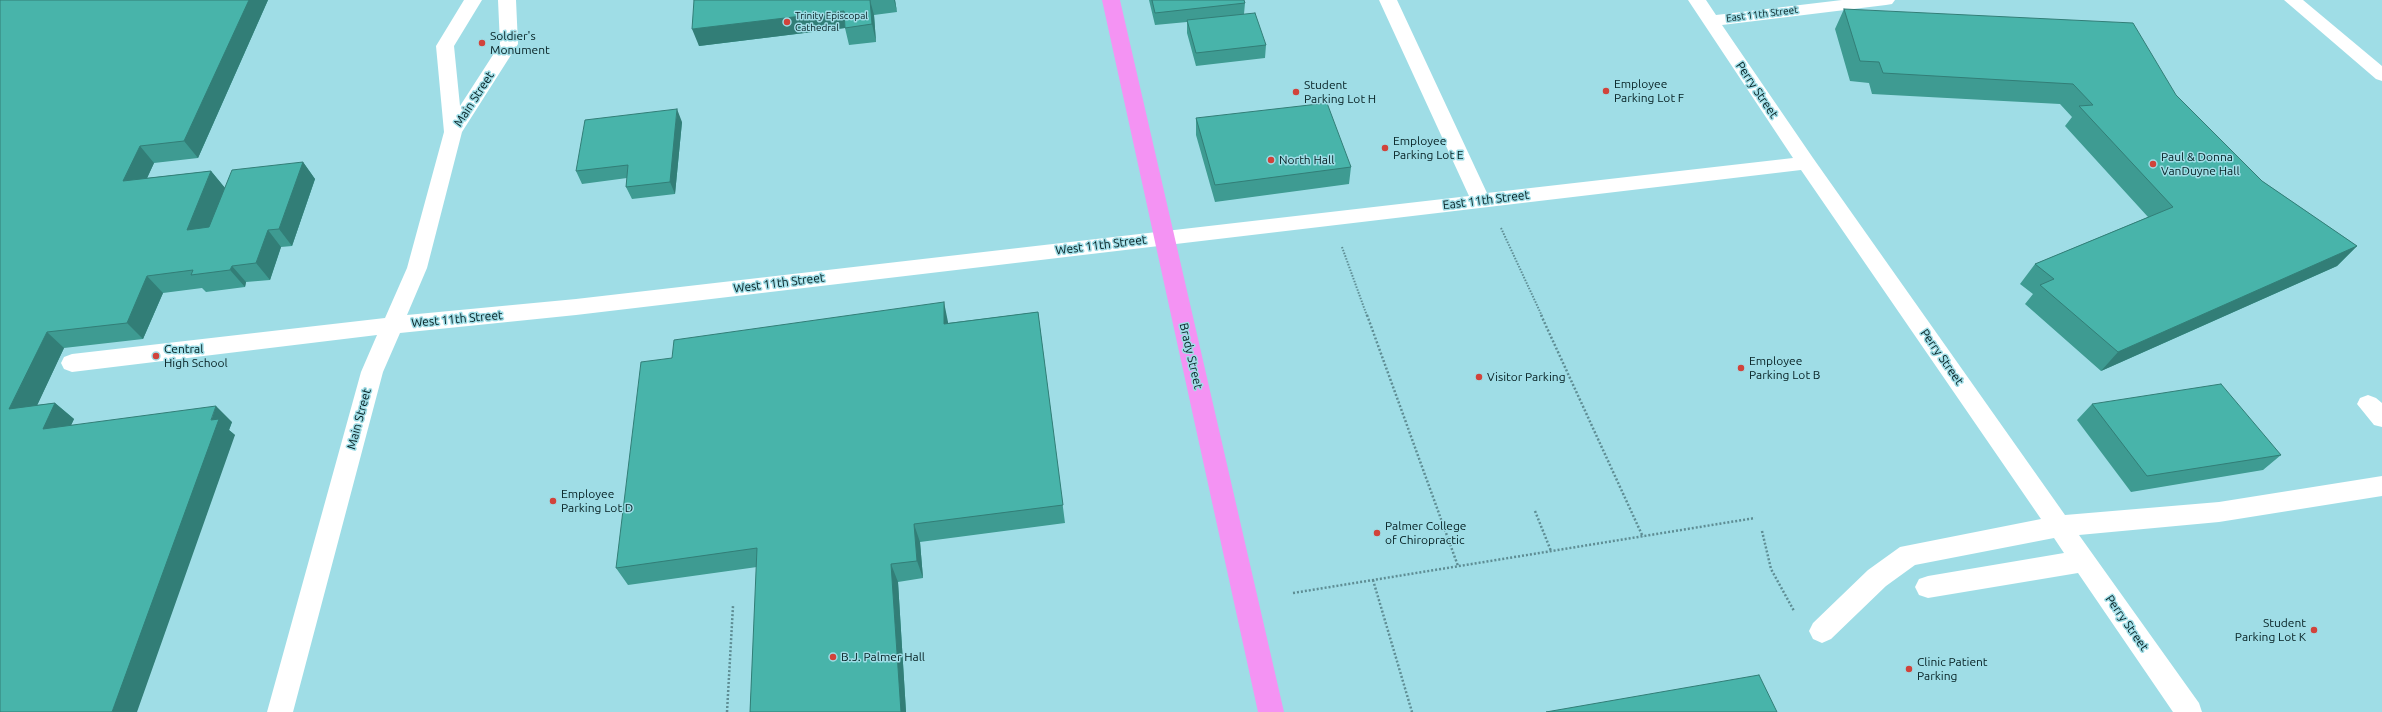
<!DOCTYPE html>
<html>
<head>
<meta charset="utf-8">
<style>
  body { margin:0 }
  canvas { display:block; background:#9fdde6 }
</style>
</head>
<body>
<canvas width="2382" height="712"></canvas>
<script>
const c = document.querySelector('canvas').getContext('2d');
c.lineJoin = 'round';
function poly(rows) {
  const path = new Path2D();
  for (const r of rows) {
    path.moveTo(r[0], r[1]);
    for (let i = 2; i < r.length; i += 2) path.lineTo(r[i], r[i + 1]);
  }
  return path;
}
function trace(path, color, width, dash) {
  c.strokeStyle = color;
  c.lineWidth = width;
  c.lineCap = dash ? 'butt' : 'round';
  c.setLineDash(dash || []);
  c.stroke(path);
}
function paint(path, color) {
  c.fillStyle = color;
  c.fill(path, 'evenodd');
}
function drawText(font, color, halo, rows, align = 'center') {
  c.font = font + ' Ubuntu,sans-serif';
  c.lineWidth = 3;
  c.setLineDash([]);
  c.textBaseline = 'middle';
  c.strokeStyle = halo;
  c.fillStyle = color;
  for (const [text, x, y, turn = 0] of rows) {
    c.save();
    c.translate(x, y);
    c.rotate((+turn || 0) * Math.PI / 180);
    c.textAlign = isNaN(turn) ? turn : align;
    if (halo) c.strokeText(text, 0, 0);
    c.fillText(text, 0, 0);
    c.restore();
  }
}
const pathFar1 = poly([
  [1501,228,1542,316],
  [1342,247,1367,316]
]);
const path = poly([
  [1367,315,1458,566],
  [1541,315,1643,537],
  [1535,511,1551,551],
  [1762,531,1771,569,1794,611],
  [1373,580,1412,712],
  [1293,593,1755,518],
  [727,712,733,606]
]);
const minor = poly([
  [464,0,482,0,454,46,460,106,500,44,498,0,516,0,518,44,462,132,427,268,407,315,576,299,1469,196,1379,0,1397,0,1487,193,1793,158,1688,0,1706,0,1716,15,1842,0,1895,0,1892,4,1886,5,1722,25,1813,158,2065,515,2219,502,2382,476,2382,496,2219,522,2079,535,2199,703,2202,712,2173,712,2078,573,1928,598,1919,595,1915,587,1919,579,1928,576,2064,553,2054,538,1915,565,1886,586,1831,639,1822,643,1813,639,1809,631,1813,623,1868,570,1900,547,2041,519,1801,170,576,315,400,333,383,372,293,712,267,712,361,372,377,335,72,372,64,369,61,363,64,357,72,354,385,318,407,268,444,132,436,46,464,0],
  [2284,0,2303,0,2382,66,2382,81,2376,79,2284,0],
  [2368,395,2376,398,2382,403,2382,427,2374,425,2357,404,2360,398,2368,395]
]);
const highway = poly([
  [1102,0,1120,0,1284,712,1258,712,1102,0]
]);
const wall = poly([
  [0,0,268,0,198,158,154,163,147,178,211,171,225,188,303,162,315,179,292,246,281,247,270,280,246,282,245,287,206,292,202,288,163,293,143,339,64,348,37,405,55,403,74,419,71,425,232,422,229,430,235,435,0,712],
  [694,0,895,0,897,12,874,15,876,42,849,45,845,28,699,46],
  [1149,0,1244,0,1245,3,1244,14,1266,45,1265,58,1196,66,1187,33,1187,22,1155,25],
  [1844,9,2176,95,2262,181,2357,246,2337,266,2101,371,2025,304,2033,294,2020,284,2035,264,2148,217,2065,126,2072,117,2060,104,1872,94,1869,83,1850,81,1835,29],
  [1196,118,1351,167,1349,184,1215,202,1196,135],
  [682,122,675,194,632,199,626,187,627,178,582,184,576,171],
  [1038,312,1065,523,920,542,923,578,898,582,906,712,750,712,757,567,628,585,616,568,948,322,948,323],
  [2092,404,2281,455,2263,470,2131,492,2077,420]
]);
const shadedWall = poly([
  [249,0,268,0,198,158,184,141],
  [870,0,874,15,876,42,872,24],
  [894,0,895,0,897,12],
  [844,11,845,28,699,46,692,29],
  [677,109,682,122,675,194,670,182],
  [140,146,154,163,138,198,123,181],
  [303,162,315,179,292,246,279,229],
  [211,171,225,188,202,247,187,230],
  [268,230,281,247,270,280,256,263],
  [2357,246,2337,266,2101,371,2118,352],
  [232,266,246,282,245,287,230,270],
  [147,276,163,293,143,339,127,323],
  [944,302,948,322,949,343,944,324],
  [47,332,64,348,28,425,9,409],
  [55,403,74,419,62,445,43,429],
  [216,406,232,422,229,430,235,435,137,712,112,712],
  [914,524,920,542,923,578,917,561],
  [891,564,898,582,906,712,901,712]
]);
const building = poly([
  [0,0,249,0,184,141,140,146,123,181,211,171,187,230,209,227,232,170,303,162,279,229,268,230,256,263,232,266,230,270,191,275,193,270,147,276,127,323,47,332,9,409,55,403,43,429,216,406,211,420,219,419,112,712,0,712,0,0],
  [694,0,870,0,872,24,845,28,844,11,692,29,694,0],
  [1152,0,1244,0,1245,3,1155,13,1152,0],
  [1844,9,2133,23,2176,95,2262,181,2357,246,2118,352,2040,285,2054,279,2035,264,2173,207,2079,106,2093,105,2073,84,1883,73,1879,62,1860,61,1844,9],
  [1255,13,1266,45,1196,53,1187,20,1255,13],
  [1327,103,1351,167,1215,185,1196,118,1327,103],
  [677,109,670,182,626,187,628,165,576,171,585,120,677,109],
  [944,302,944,324,1038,312,1063,505,914,524,917,561,891,564,901,712,750,712,757,548,616,568,641,362,672,358,674,340,944,302],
  [2221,384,2281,455,2147,476,2092,404,2221,384],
  [1759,675,1777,712,1546,712,1759,675]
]);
const markers = [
  [787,22,4,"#d1433b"],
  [482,43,4,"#d1433b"],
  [1606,91,4,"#d1433b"],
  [1296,92,4,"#d1433b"],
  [1385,148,4,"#d1433b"],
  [1271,160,4,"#d1433b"],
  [2153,164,4,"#d1433b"],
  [156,356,4,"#d1433b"],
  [1741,368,4,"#d1433b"],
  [1479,377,4,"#d1433b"],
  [553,501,4,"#d1433b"],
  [1377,533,4,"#d1433b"],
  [2314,630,4,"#d1433b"],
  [833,657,4,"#d1433b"],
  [1909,669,4,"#d1433b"]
];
const farStreetnames = [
  ["East 11th Street",1762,14,-7]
];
const farPoinames = [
  ["Trinity Episcopal",795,16],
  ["Cathedral",795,28]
];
const poiNames = [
  ["Soldier's",490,36],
  ["Monument",490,50],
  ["Employee",1614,84],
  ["Parking Lot F",1614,98],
  ["Student",1304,85],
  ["Parking Lot H",1304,99],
  ["Employee",1393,141],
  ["Parking Lot E",1393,155],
  ["Paul & Donna",2161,157],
  ["VanDuyne Hall",2161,171],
  ["North Hall",1279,160],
  ["Central",164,349],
  ["High School",164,363],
  ["Employee",1749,361],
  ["Parking Lot B",1749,375],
  ["Visitor Parking",1487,377],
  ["Employee",561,494],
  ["Parking Lot D",561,508],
  ["Palmer College",1385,526],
  ["of Chiropractic",1385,540],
  ["Student",2306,623,"right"],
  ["Parking Lot K",2306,637,"right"],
  ["B.J. Palmer Hall",841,657],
  ["Clinic Patient",1917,662],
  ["Parking",1917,676]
];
const streetNames = [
  ["Perry Street",1757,90,56],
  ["Main Street",474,99,-57],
  ["East 11th Street",1486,200,-7],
  ["West 11th Street",1101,245,-7],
  ["West 11th Street",779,283,-7],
  ["West 11th Street",457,319,-5],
  ["Brady Street",1191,356,77],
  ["Perry Street",1942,357,55],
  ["Main Street",359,419,-75],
  ["Perry Street",2127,623,55]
];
trace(pathFar1, '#5e8d94', 2, [1.5, 1.5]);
trace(path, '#5e8d94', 2.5, [2, 2]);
paint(minor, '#fff');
paint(highway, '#f493f3');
paint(wall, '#3e9b92');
paint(shadedWall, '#327e77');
paint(building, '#48b4aa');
trace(building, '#327e77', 1);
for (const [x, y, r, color] of markers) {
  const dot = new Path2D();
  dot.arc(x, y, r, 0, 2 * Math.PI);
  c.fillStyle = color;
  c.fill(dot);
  trace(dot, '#9fdde6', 1.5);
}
drawText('10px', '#041e21', '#9fdde6', farStreetnames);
drawText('10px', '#041e21', '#9fdde6', farPoinames, 'left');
drawText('12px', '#041e21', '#9fdde6', poiNames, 'left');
drawText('12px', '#041e21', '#9fdde6', streetNames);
</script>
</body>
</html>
